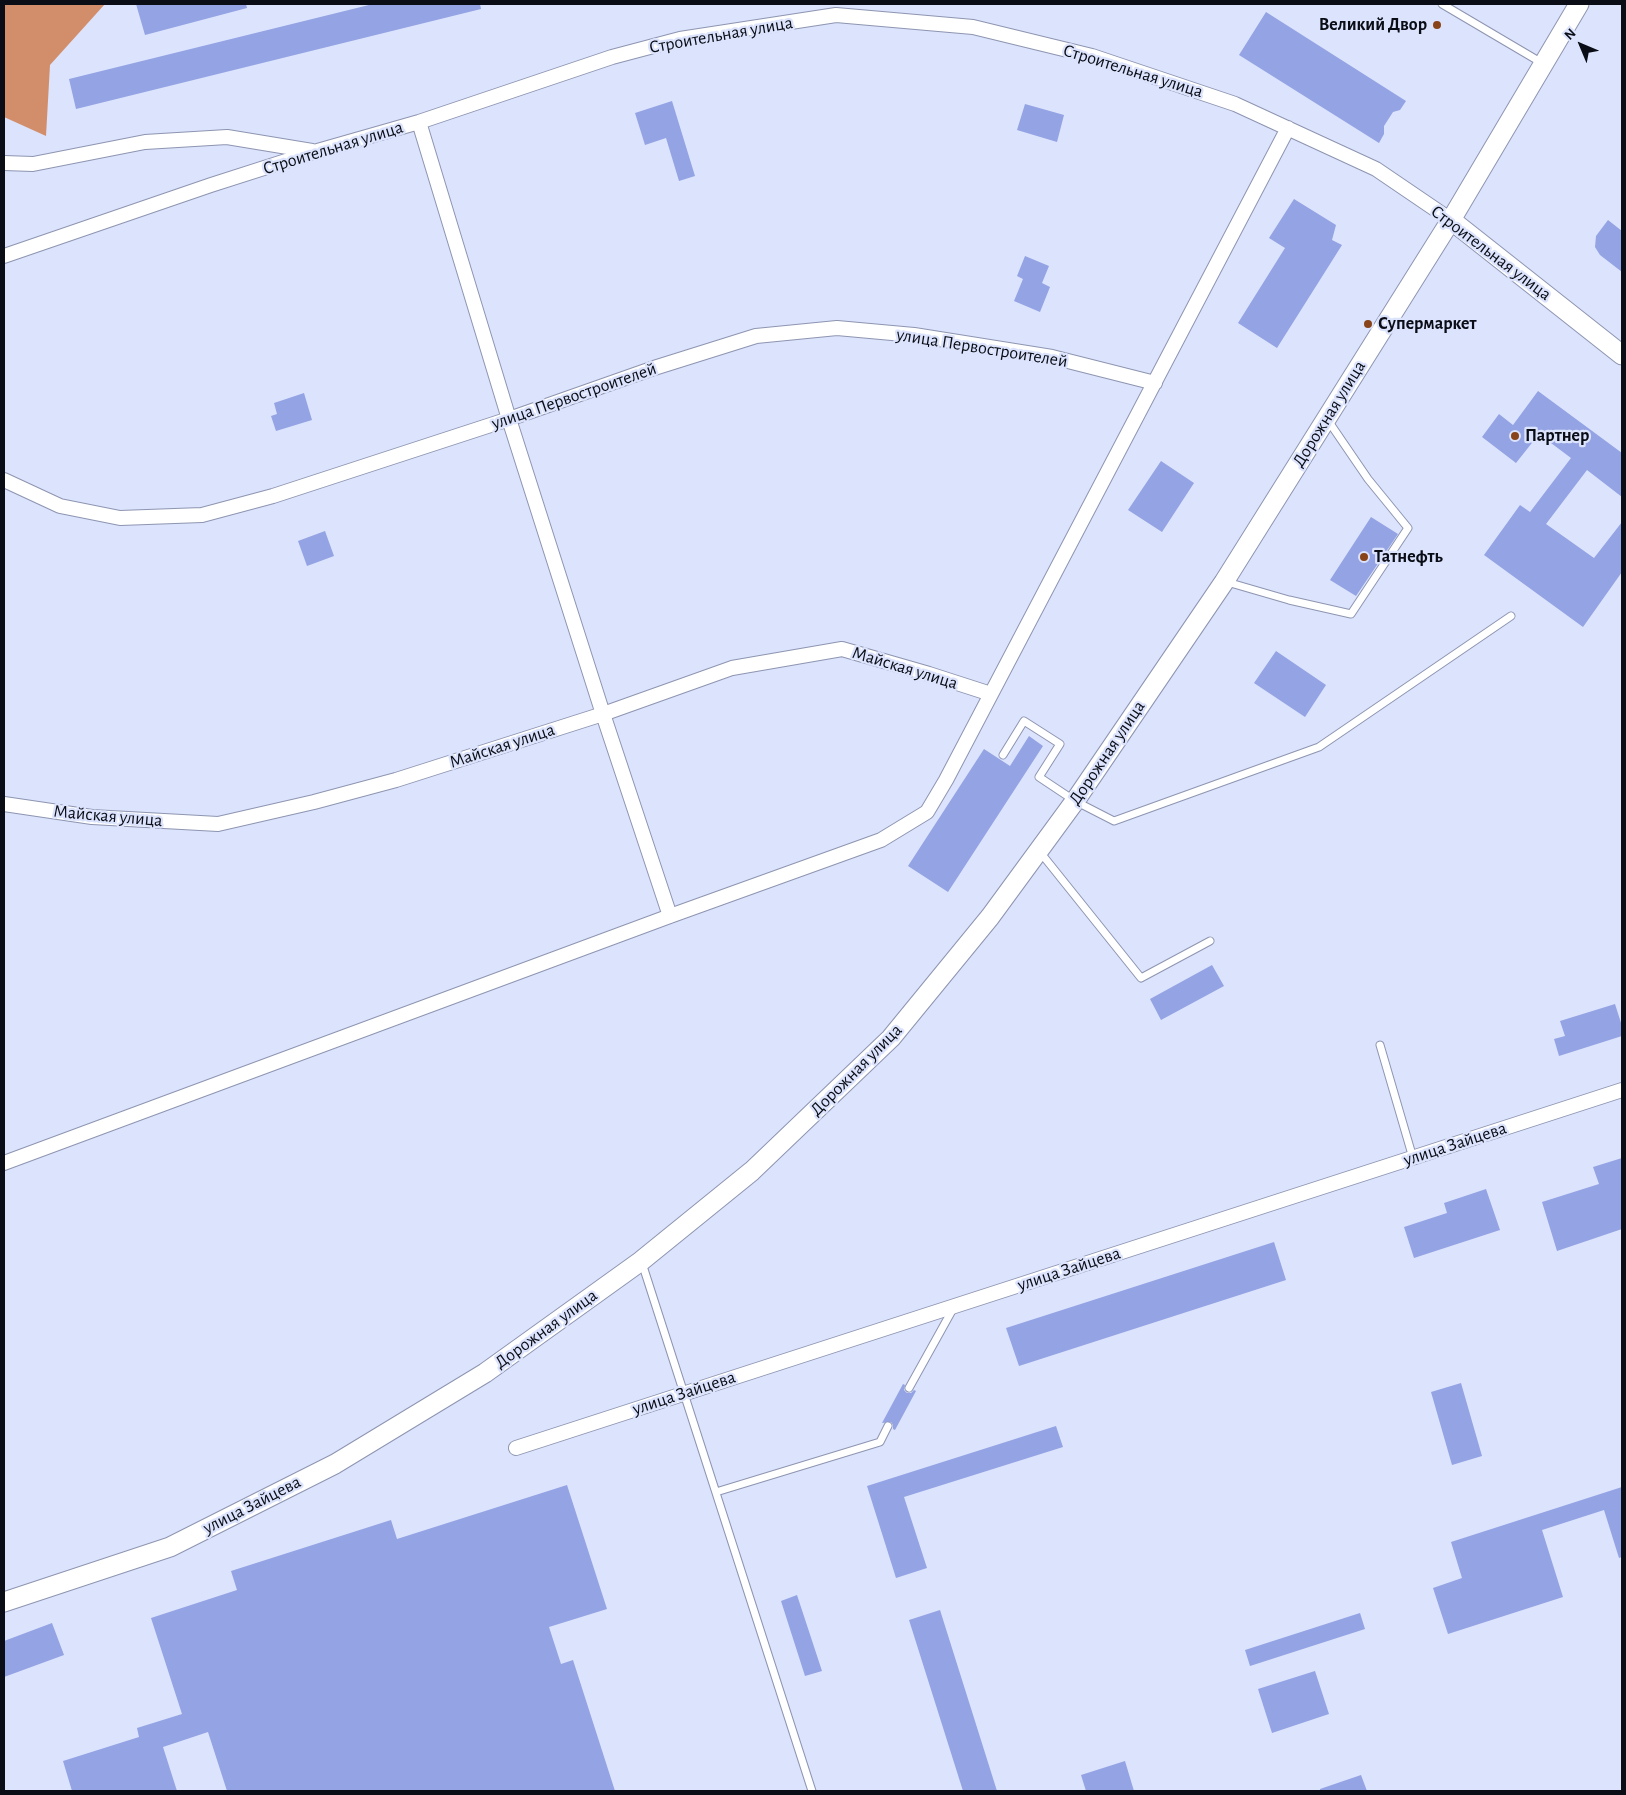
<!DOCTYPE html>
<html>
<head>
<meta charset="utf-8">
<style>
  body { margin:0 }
  #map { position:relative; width:1626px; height:1795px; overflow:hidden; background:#dce3fc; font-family:"Alegreya Sans",sans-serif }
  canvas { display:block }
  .frame { position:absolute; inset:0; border:5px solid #0a0d16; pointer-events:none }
  .north { position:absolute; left:1556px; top:20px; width:50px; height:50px; -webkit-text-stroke:4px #dce3fc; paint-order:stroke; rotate:315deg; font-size:14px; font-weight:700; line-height:20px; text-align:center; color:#0a0d16 }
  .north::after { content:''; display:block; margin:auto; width:18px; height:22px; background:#0a0d16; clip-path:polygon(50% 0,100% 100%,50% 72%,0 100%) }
</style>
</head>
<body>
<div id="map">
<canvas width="1626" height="1795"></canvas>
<div class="frame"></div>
<div class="north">N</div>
</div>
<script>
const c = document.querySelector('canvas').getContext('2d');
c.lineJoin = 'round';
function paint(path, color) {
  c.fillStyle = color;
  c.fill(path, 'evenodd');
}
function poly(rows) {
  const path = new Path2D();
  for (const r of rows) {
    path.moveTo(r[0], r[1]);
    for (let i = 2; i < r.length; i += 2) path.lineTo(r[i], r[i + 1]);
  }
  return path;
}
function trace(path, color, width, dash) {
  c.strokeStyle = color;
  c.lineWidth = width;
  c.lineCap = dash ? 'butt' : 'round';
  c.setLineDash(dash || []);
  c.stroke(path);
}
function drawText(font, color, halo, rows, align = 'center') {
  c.font = font + ' "Alegreya Sans",sans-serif';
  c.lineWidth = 4.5;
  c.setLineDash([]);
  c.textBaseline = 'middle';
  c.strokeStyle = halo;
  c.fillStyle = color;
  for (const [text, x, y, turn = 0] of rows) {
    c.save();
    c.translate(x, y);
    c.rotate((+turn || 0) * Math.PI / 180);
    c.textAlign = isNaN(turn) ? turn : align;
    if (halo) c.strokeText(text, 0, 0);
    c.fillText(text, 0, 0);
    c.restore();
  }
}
const forest = poly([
  [4,4,105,4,50,65,46,136,4,117]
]);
const building = poly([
  [136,4,246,4,247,8,145,35],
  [373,4,480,4,481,9,76,109,69,79],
  [1266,12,1406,101,1400,110,1393,112,1384,126,1384,134,1379,143,1239,55],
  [672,101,695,176,679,181,666,138,645,145,635,113],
  [1025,104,1064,115,1057,142,1017,130],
  [1294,199,1336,225,1332,240,1342,245,1277,348,1238,323,1285,248,1269,238],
  [1608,220,1622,231,1622,272,1600,255,1595,247,1596,236],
  [1025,256,1049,266,1042,283,1050,287,1040,312,1014,301,1023,279,1017,276],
  [1538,391,1622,453,1622,497,1587,470,1546,524,1594,558,1622,522,1622,572,1583,627,1484,555,1520,505,1530,512,1571,458,1539,434,1516,463,1482,437,1499,414,1513,425],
  [304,393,312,420,276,431,271,416,277,414,274,403],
  [1161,461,1194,483,1162,532,1128,510],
  [1371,517,1398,534,1356,596,1330,580],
  [325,531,334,556,307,566,298,541],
  [1276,651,1326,685,1305,717,1254,683],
  [1029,736,1043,746,948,892,908,866,984,749,1010,766],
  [1212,965,1224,986,1161,1020,1150,999],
  [1615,1004,1622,1026,1622,1036,1559,1056,1554,1039,1565,1036,1560,1021],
  [1622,1158,1622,1229,1557,1251,1542,1202,1599,1184,1593,1167],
  [1486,1189,1500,1230,1414,1258,1404,1227,1447,1213,1444,1203],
  [1274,1242,1286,1280,1019,1366,1006,1328],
  [1461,1383,1482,1456,1452,1465,1431,1392],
  [903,1384,905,1385,904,1390,907,1393,911,1393,914,1390,916,1391,895,1430,893,1429,893,1425,891,1422,882,1423],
  [1056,1426,1063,1447,904,1497,927,1568,896,1578,867,1486],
  [567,1485,607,1609,549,1627,561,1664,573,1660,615,1791,227,1791,208,1732,163,1747,177,1791,72,1791,63,1761,139,1737,137,1728,182,1714,151,1618,237,1590,231,1571,391,1520,397,1539],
  [1622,1487,1622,1557,1619,1558,1604,1510,1542,1530,1563,1597,1448,1634,1433,1588,1462,1578,1451,1542],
  [797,1595,822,1671,805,1676,781,1601],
  [940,1610,997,1791,963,1791,909,1620],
  [1360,1613,1365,1629,1250,1666,1245,1650],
  [52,1623,64,1655,4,1677,4,1641],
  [1315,1671,1329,1714,1272,1733,1258,1689],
  [1125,1761,1134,1791,1086,1791,1081,1775],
  [1361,1775,1367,1791,1320,1791,1320,1789]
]);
const lane = poly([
  [1442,4,1542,63],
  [1227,582,1289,600,1351,614,1408,528,1368,479,1327,419],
  [1003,755,1024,721,1060,744,1039,777,1075,801,1114,821,1319,747,1511,616],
  [1040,852,1141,978,1210,941],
  [1380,1045,1413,1158],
  [642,1263,812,1791],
  [909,1388,954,1307],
  [716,1492,880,1442,888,1426]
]);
const street = poly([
  [419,122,509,419,603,714,670,916],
  [4,163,33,164,145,142,227,137,312,151],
  [4,256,211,185,314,152,419,122,612,57,680,39,836,15,973,27,1092,56,1235,104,1376,169,1451,220],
  [4,480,60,506,120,518,202,515,273,496,509,419,654,368,756,336,837,328,914,335,1052,357,1155,383],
  [4,804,92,817,218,824,314,802,396,780,603,714,732,668,842,649,929,674,991,694],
  [4,1163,670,916,881,840,927,812,946,780,1288,128],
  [516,1448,1622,1090]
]);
const secondary = poly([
  [1451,220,1622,355],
  [4,1602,170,1547,335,1464,485,1373,641,1261,752,1171,891,1038,990,917,1075,801,1224,582,1451,220,1579,4]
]);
const markers = [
  [1437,25,5,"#884319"],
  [1368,324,5,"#884319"],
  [1515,436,5,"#884319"],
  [1364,557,5,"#884319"]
];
const poiNames = [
  ["Великий Двор",1427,25,"right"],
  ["Супермаркет",1378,324],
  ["Партнер",1525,436],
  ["Татнефть",1374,557]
];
const streetNames = [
  ["Строительная улица",721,35,-10],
  ["Строительная улица",1133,71,17],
  ["Строительная улица",333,148,-17],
  ["Строительная улица",1491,253,37],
  ["улица Первостроителей",982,348,9],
  ["улица Первостроителей",574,396,-19],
  ["Дорожная улица",1329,414,-58],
  ["Майская улица",905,668,17],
  ["Майская улица",502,746,-18],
  ["Дорожная улица",1107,753,-56],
  ["Майская улица",108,816,5],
  ["Дорожная улица",856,1070,-45],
  ["улица Зайцева",1455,1144,-18],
  ["улица Зайцева",1069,1269,-18],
  ["Дорожная улица",546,1329,-36],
  ["улица Зайцева",684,1393,-18],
  ["улица Зайцева",252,1505,-27]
];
paint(forest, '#d28e6a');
paint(building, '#93a3e4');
trace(lane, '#8d95b1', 9);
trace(street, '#8d95b1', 16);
trace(secondary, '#8d95b1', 21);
trace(lane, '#fff', 7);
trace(street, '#fff', 14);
trace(secondary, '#fff', 19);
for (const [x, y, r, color] of markers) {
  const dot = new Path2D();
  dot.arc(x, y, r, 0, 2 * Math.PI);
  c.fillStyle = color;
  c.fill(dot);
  trace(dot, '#dce3fc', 2);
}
drawText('bold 18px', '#0a0d16', '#dce3fc', poiNames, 'left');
drawText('18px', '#0a0d16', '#dce3fc', streetNames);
</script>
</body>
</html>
